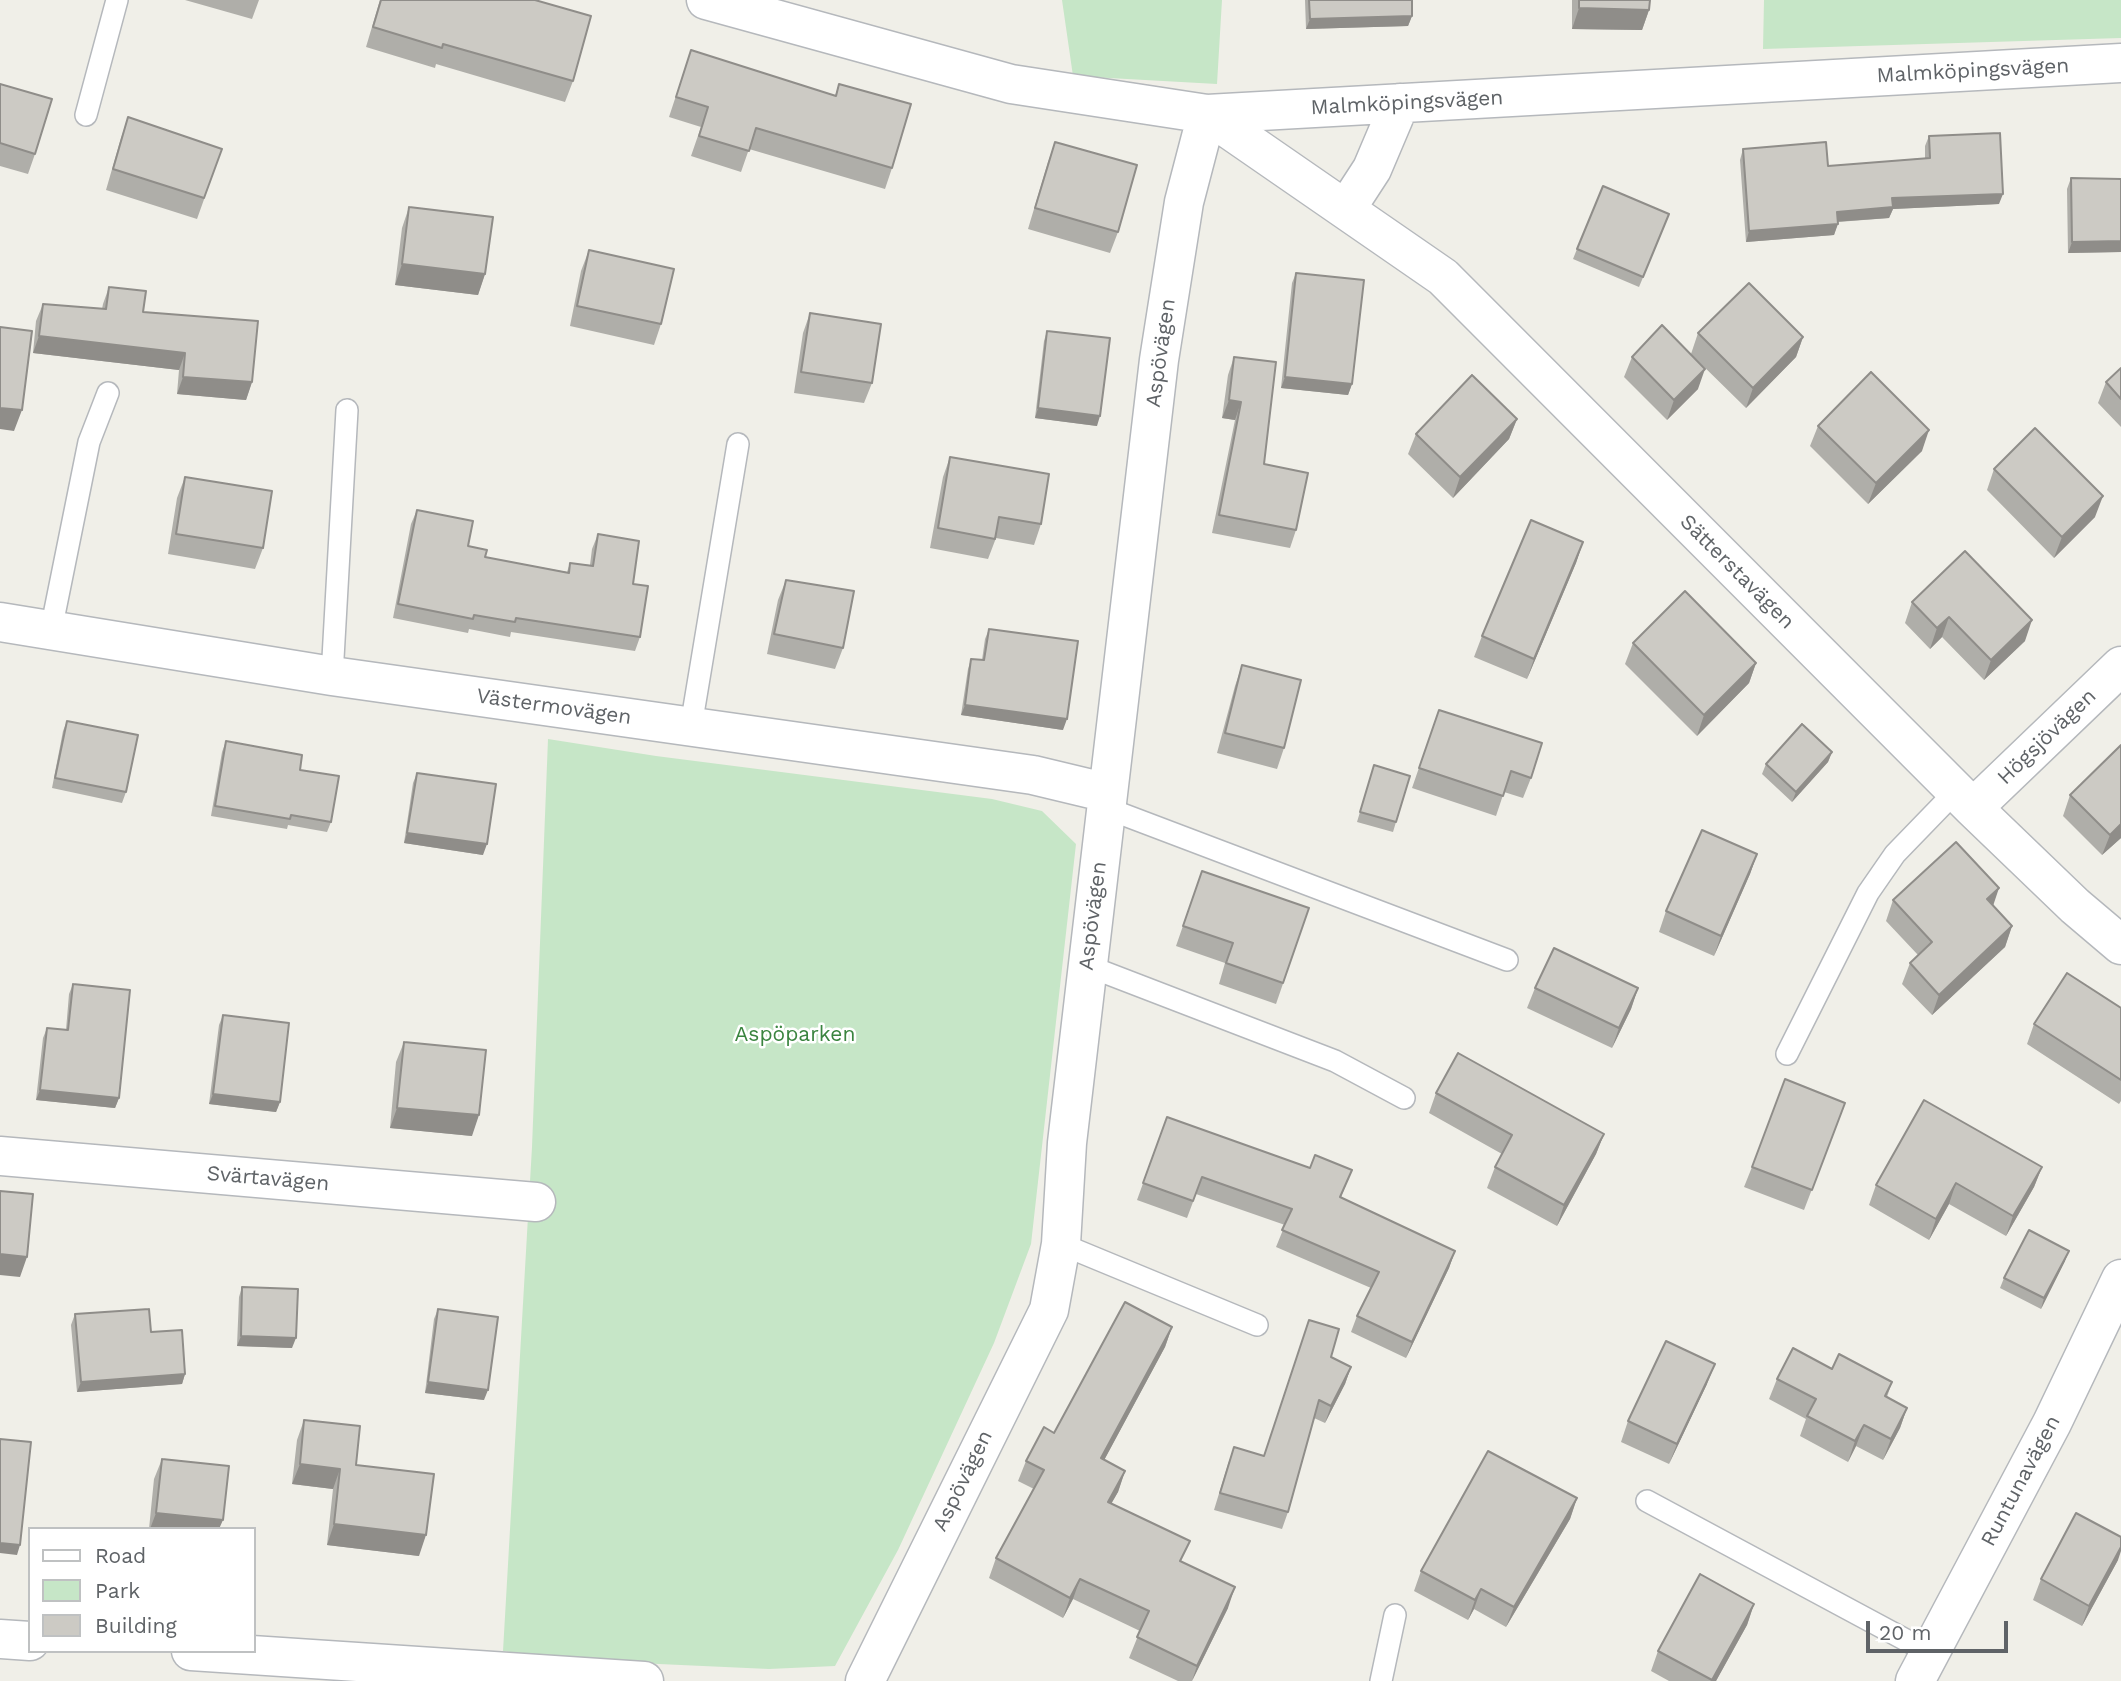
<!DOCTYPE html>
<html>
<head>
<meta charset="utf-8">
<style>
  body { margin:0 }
  #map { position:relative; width:2121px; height:1681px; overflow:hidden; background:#f0efe8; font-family:"Work Sans",sans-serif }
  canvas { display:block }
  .legend { position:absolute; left:28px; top:1527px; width:228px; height:126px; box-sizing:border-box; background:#fff; border:2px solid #bfc1c2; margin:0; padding:9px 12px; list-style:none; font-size:21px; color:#5f6367 }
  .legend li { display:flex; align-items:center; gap:14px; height:35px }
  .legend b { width:35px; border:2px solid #bfc1c2 }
  .scale { position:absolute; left:1866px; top:1621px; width:142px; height:32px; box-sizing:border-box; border:4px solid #5f6367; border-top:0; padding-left:9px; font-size:21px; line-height:24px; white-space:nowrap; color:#5f6367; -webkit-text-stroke:5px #fff; paint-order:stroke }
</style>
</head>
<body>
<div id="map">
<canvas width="2121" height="1681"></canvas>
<ul class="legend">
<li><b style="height:9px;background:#fff"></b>Road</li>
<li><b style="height:19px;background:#c6e6c7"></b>Park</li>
<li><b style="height:19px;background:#cccac4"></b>Building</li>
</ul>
<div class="scale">20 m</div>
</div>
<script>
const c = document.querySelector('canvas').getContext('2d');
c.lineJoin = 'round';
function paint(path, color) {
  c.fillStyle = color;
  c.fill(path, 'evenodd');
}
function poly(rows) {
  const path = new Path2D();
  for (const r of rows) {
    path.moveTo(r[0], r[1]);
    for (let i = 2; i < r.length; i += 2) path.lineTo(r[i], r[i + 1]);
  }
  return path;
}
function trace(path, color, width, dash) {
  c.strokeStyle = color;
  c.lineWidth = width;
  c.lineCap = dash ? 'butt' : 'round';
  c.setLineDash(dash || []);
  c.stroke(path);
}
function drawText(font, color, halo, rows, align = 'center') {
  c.font = font + ' "Work Sans",sans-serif';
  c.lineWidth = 5;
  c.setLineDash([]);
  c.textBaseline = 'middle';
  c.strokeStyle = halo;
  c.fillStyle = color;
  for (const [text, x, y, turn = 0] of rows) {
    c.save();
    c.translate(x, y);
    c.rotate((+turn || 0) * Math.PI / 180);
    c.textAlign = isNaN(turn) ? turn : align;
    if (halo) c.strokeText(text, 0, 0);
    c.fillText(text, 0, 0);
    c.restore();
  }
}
const green = poly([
  [1062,0,1222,0,1217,84,1073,76],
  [1764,0,2121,0,2121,38,1763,49],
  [548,739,656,756,992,799,1042,811,1076,844,1031,1244,994,1343,898,1550,835,1666,769,1669,571,1660,503,1651,532,1147]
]);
const lane = poly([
  [86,115,117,0],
  [51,630,89,442,108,393],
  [332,676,347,410],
  [691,726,738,444],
  [1106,808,1507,960],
  [1088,966,1335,1061,1404,1098],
  [1787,1054,1868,893,1895,854,1956,791],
  [1061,1244,1257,1325],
  [1647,1501,1930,1653],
  [1381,1681,1395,1615]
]);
const street = poly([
  [706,0,1011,84,1207,114,2121,63],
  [1346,209,1372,169,1400,103],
  [0,622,332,676,1033,775,1108,793],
  [1973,808,2121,666],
  [0,1156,536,1202],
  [0,1639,30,1641],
  [191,1651,644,1681],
  [865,1681,1049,1310,1061,1244,1067,1143,1159,360,1184,202,1207,114,1443,277,1973,808,2075,906,2121,945],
  [1915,1681,2052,1423,2121,1279]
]);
const wall = poly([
  [185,0,259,0,252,19],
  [380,0,535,0,573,81,565,102,436,64,435,68,366,47],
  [1305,0,1412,0,1412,16,1408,26,1306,29],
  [1572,0,1650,0,1649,10,1642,30,1572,29],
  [691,50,835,96,839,84,892,168,885,189,749,149,741,172,691,156,701,127,669,117],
  [0,84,35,154,28,174,0,166],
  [128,117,222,149,197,219,106,190,121,138],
  [1929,136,1999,204,1893,209,1889,218,1838,222,1834,235,1746,242,1740,160,1743,149,1828,166,1925,158,1925,146],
  [1055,142,1118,232,1110,253,1028,229,1048,162],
  [2071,178,2121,179,2121,252,2068,253,2067,189],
  [409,207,485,274,478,295,395,285,402,228],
  [1665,225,1639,287,1573,259,1577,249],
  [589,250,661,324,654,345,570,326,581,271],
  [1296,273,1352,384,1348,395,1281,388,1292,283],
  [109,287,143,312,252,382,246,400,177,394,179,370,33,353,36,321,43,304,102,309,103,304],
  [810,313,872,383,864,403,794,393,803,333],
  [1047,331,1097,426,1035,418,1044,341],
  [1698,333,1803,337,1796,357,1746,408,1691,354],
  [1234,357,1264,464,1296,530,1290,548,1212,533,1235,420,1222,418,1228,375],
  [1632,357,1698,389,1667,420,1624,377],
  [2121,368,2121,427,2098,403,2106,382],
  [1517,419,1509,439,1453,498,1408,454,1416,434],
  [1818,426,1922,451,1868,504,1810,446],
  [950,457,1041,524,1034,545,996,538,988,559,930,548,943,477],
  [1994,469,2095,517,2054,558,1987,490],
  [185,477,263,548,255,569,168,554,177,498],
  [417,510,485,557,567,572,570,563,590,565,592,549,598,534,633,584,640,637,635,651,511,632,510,637,469,629,468,633,393,618,411,524],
  [1583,542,1576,563,1527,679,1474,657,1482,636],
  [786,580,843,648,835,669,767,654,778,600],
  [1912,602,2025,641,1984,680,1942,637,1930,649,1905,623],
  [989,629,1063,730,961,715,968,669,971,659,982,660,985,639],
  [1633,643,1756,663,1749,683,1697,736,1625,664],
  [1242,665,1284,748,1277,769,1217,753,1235,686],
  [67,721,126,792,122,803,52,788,63,731],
  [1432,730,1531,778,1523,798,1504,792,1496,816,1412,788],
  [226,741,331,822,327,832,288,825,287,829,211,816,222,752],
  [1832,752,1828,762,1792,802,1762,774,1766,764],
  [1374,765,1396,822,1393,832,1357,822],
  [417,773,483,855,404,843,413,783],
  [2070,795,2121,838,2102,855,2063,816],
  [1757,854,1750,874,1714,956,1659,932,1666,911],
  [1202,871,1309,908,1276,1004,1219,984,1225,963,1176,946],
  [1893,900,1993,906,2012,926,2005,947,1932,1015,1902,984,1910,963,1918,955,1886,921],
  [73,984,119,1098,115,1108,36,1100,43,1038,47,1028,66,1030,69,994],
  [1535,988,1638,988,1631,1009,1612,1048,1527,1008],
  [2121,1008,2121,1101,2119,1104,2027,1044,2034,1024],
  [223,1015,280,1102,276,1112,209,1104,219,1025],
  [404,1042,472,1136,390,1128,396,1062],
  [1436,1093,1604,1134,1596,1154,1557,1226,1487,1188,1495,1167,1502,1154,1429,1113],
  [1845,1103,1804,1210,1744,1187,1752,1167],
  [1167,1117,1310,1168,1352,1170,1341,1197,1455,1251,1449,1268,1406,1358,1351,1332,1357,1316,1371,1288,1276,1247,1285,1225,1196,1194,1187,1218,1137,1200],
  [2042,1167,2034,1187,2006,1236,1949,1204,1929,1240,1869,1205,1876,1185],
  [2065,1261,2041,1309,2000,1288,2004,1278],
  [242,1287,292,1348,237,1346,239,1297],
  [438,1309,484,1400,425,1393,434,1319],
  [75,1314,151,1332,185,1374,182,1384,77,1392,71,1325],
  [1172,1327,1165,1347,1104,1460,1125,1471,1118,1492,1111,1503,1182,1562,1228,1608,1192,1681,1178,1681,1129,1658,1140,1631,1073,1599,1063,1618,989,1578,996,1558,1034,1489,1018,1481,1026,1461,1054,1433],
  [1351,1367,1345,1384,1325,1423,1314,1418,1288,1512,1282,1529,1214,1510,1228,1464,1234,1447,1264,1456],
  [1832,1369,1892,1382,1887,1397,1907,1408,1900,1428,1883,1460,1856,1446,1848,1462,1800,1436,1806,1419,1769,1399,1777,1379],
  [1707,1384,1669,1464,1621,1442,1628,1421],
  [304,1420,419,1556,327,1545,333,1489,292,1484,297,1440],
  [162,1459,219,1529,149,1529,154,1479],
  [1577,1498,1570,1519,1506,1627,1474,1609,1468,1620,1414,1591,1421,1571],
  [2118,1560,2082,1626,2033,1600,2041,1579],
  [1754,1604,1747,1625,1716,1681,1669,1681,1651,1671,1658,1651]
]);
const shadedWall = poly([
  [1579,8,1649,10,1642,30,1572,29],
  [1412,16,1408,26,1306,29,1310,19],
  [2003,194,1999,204,1893,209,1889,218,1833,222,1837,212,1892,198],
  [1838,224,1834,235,1746,242,1749,231],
  [2121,241,2121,252,2068,253,2072,242],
  [402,264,485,274,478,295,395,285],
  [39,336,185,353,179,370,33,353],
  [1803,337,1796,357,1746,408,1753,388],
  [1705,369,1698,389,1667,420,1674,400],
  [183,377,252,382,246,400,177,394],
  [1285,377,1352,384,1348,395,1281,388],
  [1229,400,1241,402,1235,420,1222,418],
  [0,408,22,410,14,431,0,429],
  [1038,408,1100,416,1097,426,1035,418],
  [1517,419,1509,439,1453,498,1460,477],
  [1929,430,1922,451,1868,504,1876,483],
  [2103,496,2095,517,2054,558,2062,537],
  [1583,542,1576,563,1527,679,1534,659],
  [1949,617,1942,637,1930,649,1937,628],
  [2032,620,2025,641,1984,680,1991,660],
  [1756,663,1749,683,1697,736,1704,715],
  [965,705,1067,719,1063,730,961,715],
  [1832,752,1828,762,1792,802,1796,792],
  [2121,824,2121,838,2102,855,2110,835],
  [407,833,487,844,483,855,404,843],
  [1757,854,1750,874,1714,956,1721,936],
  [1999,888,1992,909,1987,899],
  [2012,926,2005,947,1932,1015,1939,995],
  [1638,988,1631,1009,1612,1048,1619,1028],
  [40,1090,119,1098,115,1108,36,1100],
  [213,1094,280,1102,276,1112,209,1104],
  [397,1108,479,1115,472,1136,390,1128],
  [1604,1134,1596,1154,1557,1226,1564,1205],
  [2042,1167,2034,1187,2006,1236,2013,1216],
  [1956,1183,1949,1204,1929,1240,1936,1219],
  [1455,1251,1449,1268,1406,1358,1412,1342],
  [2069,1251,2065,1261,2041,1309,2044,1298],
  [0,1254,27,1257,20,1277,0,1275],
  [1172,1327,1165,1347,1094,1479,1101,1458],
  [241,1336,296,1338,292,1348,237,1346],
  [1715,1364,1707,1384,1669,1464,1677,1444],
  [1351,1367,1345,1384,1325,1423,1331,1406],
  [185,1374,182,1384,77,1392,81,1382],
  [428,1382,488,1390,484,1400,425,1393],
  [1907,1408,1900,1428,1883,1460,1891,1439],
  [1864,1425,1856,1446,1848,1462,1855,1441],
  [300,1464,340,1469,333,1489,292,1484],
  [1125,1471,1118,1492,1101,1522,1108,1502],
  [1577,1498,1570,1519,1506,1627,1514,1607],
  [156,1513,223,1520,219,1529,150,1529],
  [334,1524,426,1535,419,1556,327,1545],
  [0,1543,20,1545,17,1555,0,1553],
  [2121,1547,2121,1551,2118,1560,2082,1626,2089,1606],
  [1080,1579,1073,1599,1063,1618,1070,1598],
  [1235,1587,1228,1608,1192,1681,1197,1666],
  [1481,1589,1474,1609,1468,1620,1475,1600],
  [1754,1604,1747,1625,1716,1681,1712,1681]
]);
const building = poly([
  [381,0,535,0,591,16,573,81,443,44,442,48,373,27,381,0],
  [1309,0,1412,0,1412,16,1310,19,1309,0],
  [1579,0,1650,0,1649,10,1579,8,1579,0],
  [691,50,836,96,839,84,911,104,892,168,756,128,749,151,699,136,708,107,676,97,691,50],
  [0,84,52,99,35,154,0,143,0,84],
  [128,117,222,149,204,198,113,169,128,117],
  [2000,133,2003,194,1892,198,1893,207,1837,212,1838,224,1749,231,1743,149,1826,142,1828,166,1930,158,1929,136,2000,133],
  [1055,142,1137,165,1118,232,1035,208,1055,142],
  [2071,178,2121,179,2121,241,2072,242,2071,178],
  [1603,186,1669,214,1643,277,1577,249,1603,186],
  [409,207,493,217,485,274,402,264,409,207],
  [589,250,674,269,661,324,577,306,589,250],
  [1296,273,1364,280,1352,384,1285,377,1296,273],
  [1749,283,1803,337,1753,388,1698,333,1749,283],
  [109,287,146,291,143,312,258,321,252,382,183,377,185,353,39,336,43,304,106,309,109,287],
  [810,313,881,324,872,383,801,372,810,313],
  [1662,325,1705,369,1674,400,1632,357,1662,325],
  [0,327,32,331,22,410,0,408,0,327],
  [1047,331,1110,338,1100,416,1038,408,1047,331],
  [1234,357,1276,362,1264,464,1308,473,1296,530,1219,515,1241,402,1229,400,1234,357],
  [2121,368,2121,399,2106,382,2121,368],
  [1871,372,1929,430,1876,483,1818,426,1871,372],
  [1472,375,1517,419,1460,477,1416,434,1472,375],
  [2035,428,2103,496,2062,537,1994,469,2035,428],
  [950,457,1049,474,1041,524,999,517,995,539,938,528,950,457],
  [185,477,272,491,263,548,176,534,185,477],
  [417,510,473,521,468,546,487,550,485,557,569,573,570,563,593,566,598,534,639,541,633,584,648,586,640,637,516,618,515,622,474,615,473,619,398,604,417,510],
  [1531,520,1583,542,1534,659,1482,636,1531,520],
  [1965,551,2032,620,1991,660,1949,617,1937,628,1912,602,1965,551],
  [786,580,854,591,843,648,774,634,786,580],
  [1685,591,1756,663,1704,715,1633,643,1685,591],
  [989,629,1078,641,1067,719,965,705,971,659,984,660,989,629],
  [1242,665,1301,680,1284,748,1225,733,1242,665],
  [1439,710,1542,743,1531,778,1511,771,1503,796,1419,768,1439,710],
  [67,721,138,735,126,792,55,778,67,721],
  [1802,724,1832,752,1796,792,1766,764,1802,724],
  [226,741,302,755,300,770,339,776,331,822,291,815,290,819,215,806,226,741],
  [2121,745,2121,824,2110,835,2070,795,2121,745],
  [1374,765,1410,776,1396,822,1360,812,1374,765],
  [417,773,496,784,487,844,407,833,417,773],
  [1702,830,1757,854,1721,936,1666,911,1702,830],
  [1956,842,1999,888,1987,899,2012,926,1939,995,1910,963,1932,942,1893,900,1956,842],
  [1202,871,1309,908,1283,983,1226,963,1233,943,1183,926,1202,871],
  [1554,948,1638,988,1619,1028,1535,988,1554,948],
  [2067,973,2121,1008,2121,1080,2034,1024,2067,973],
  [73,984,130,990,119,1098,40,1090,47,1028,68,1030,73,984],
  [223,1015,289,1023,280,1102,213,1094,223,1015],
  [404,1042,486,1050,479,1115,397,1108,404,1042],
  [1458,1053,1604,1134,1564,1205,1495,1167,1512,1135,1436,1093,1458,1053],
  [1785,1079,1845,1103,1812,1190,1752,1167,1785,1079],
  [1924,1100,2042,1167,2013,1216,1956,1183,1936,1219,1876,1185,1924,1100],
  [1167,1117,1310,1168,1315,1155,1352,1170,1340,1197,1455,1251,1412,1342,1357,1316,1379,1272,1282,1230,1292,1209,1202,1177,1193,1201,1143,1183,1167,1117],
  [0,1191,33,1194,27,1257,0,1254,0,1191],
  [2029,1230,2069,1251,2044,1298,2004,1278,2029,1230],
  [242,1287,298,1289,296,1338,241,1336,242,1287],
  [1125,1302,1172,1327,1101,1458,1125,1471,1108,1502,1190,1541,1180,1561,1235,1587,1197,1666,1137,1637,1149,1611,1080,1579,1070,1598,996,1558,1044,1470,1026,1461,1044,1427,1054,1433,1125,1302],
  [149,1309,151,1332,182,1330,185,1374,81,1382,75,1314,149,1309],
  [438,1309,498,1317,488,1390,428,1382,438,1309],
  [1309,1320,1339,1329,1331,1357,1351,1367,1331,1406,1319,1400,1288,1512,1220,1493,1234,1447,1264,1456,1309,1320],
  [1666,1341,1715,1364,1677,1444,1628,1421,1666,1341],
  [1793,1348,1832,1369,1839,1354,1892,1382,1885,1396,1907,1408,1891,1439,1864,1425,1855,1441,1807,1416,1816,1399,1777,1379,1793,1348],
  [304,1420,360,1426,356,1465,434,1474,426,1535,334,1524,340,1469,300,1464,304,1420],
  [0,1439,31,1442,20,1545,0,1543,0,1439],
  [1488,1451,1577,1498,1514,1607,1481,1589,1475,1600,1421,1571,1488,1451],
  [162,1459,229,1466,223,1520,156,1513,162,1459],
  [2076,1513,2121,1537,2121,1547,2089,1606,2041,1579,2076,1513],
  [1700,1574,1754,1604,1712,1680,1658,1651,1700,1574]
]);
const streetNames = [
  ["Malmköpingsvägen",1973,71,-3],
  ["Malmköpingsvägen",1407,103,-3],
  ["Aspövägen",1161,353,-82],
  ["Sätterstavägen",1737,572,45],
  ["Västermovägen",554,707,8],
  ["Högsjövägen",2047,737,-44],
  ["Aspövägen",1093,916,-83],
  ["Svärtavägen",268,1179,5],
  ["Aspövägen",963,1481,-64],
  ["Runtunavägen",2021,1481,-62]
];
const parkNames = [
  ["Aspöparken",795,1035]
];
paint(green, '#c6e6c7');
trace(lane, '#b5b8bc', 24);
trace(street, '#b5b8bc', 41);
trace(lane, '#fff', 21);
trace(street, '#fff', 38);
paint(wall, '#afaea9');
paint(shadedWall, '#8f8d89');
paint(building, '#cccac4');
trace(building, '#8f8d89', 2);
drawText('21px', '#5f6367', '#fff', streetNames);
drawText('21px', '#3a843f', '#fff', parkNames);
</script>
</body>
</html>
